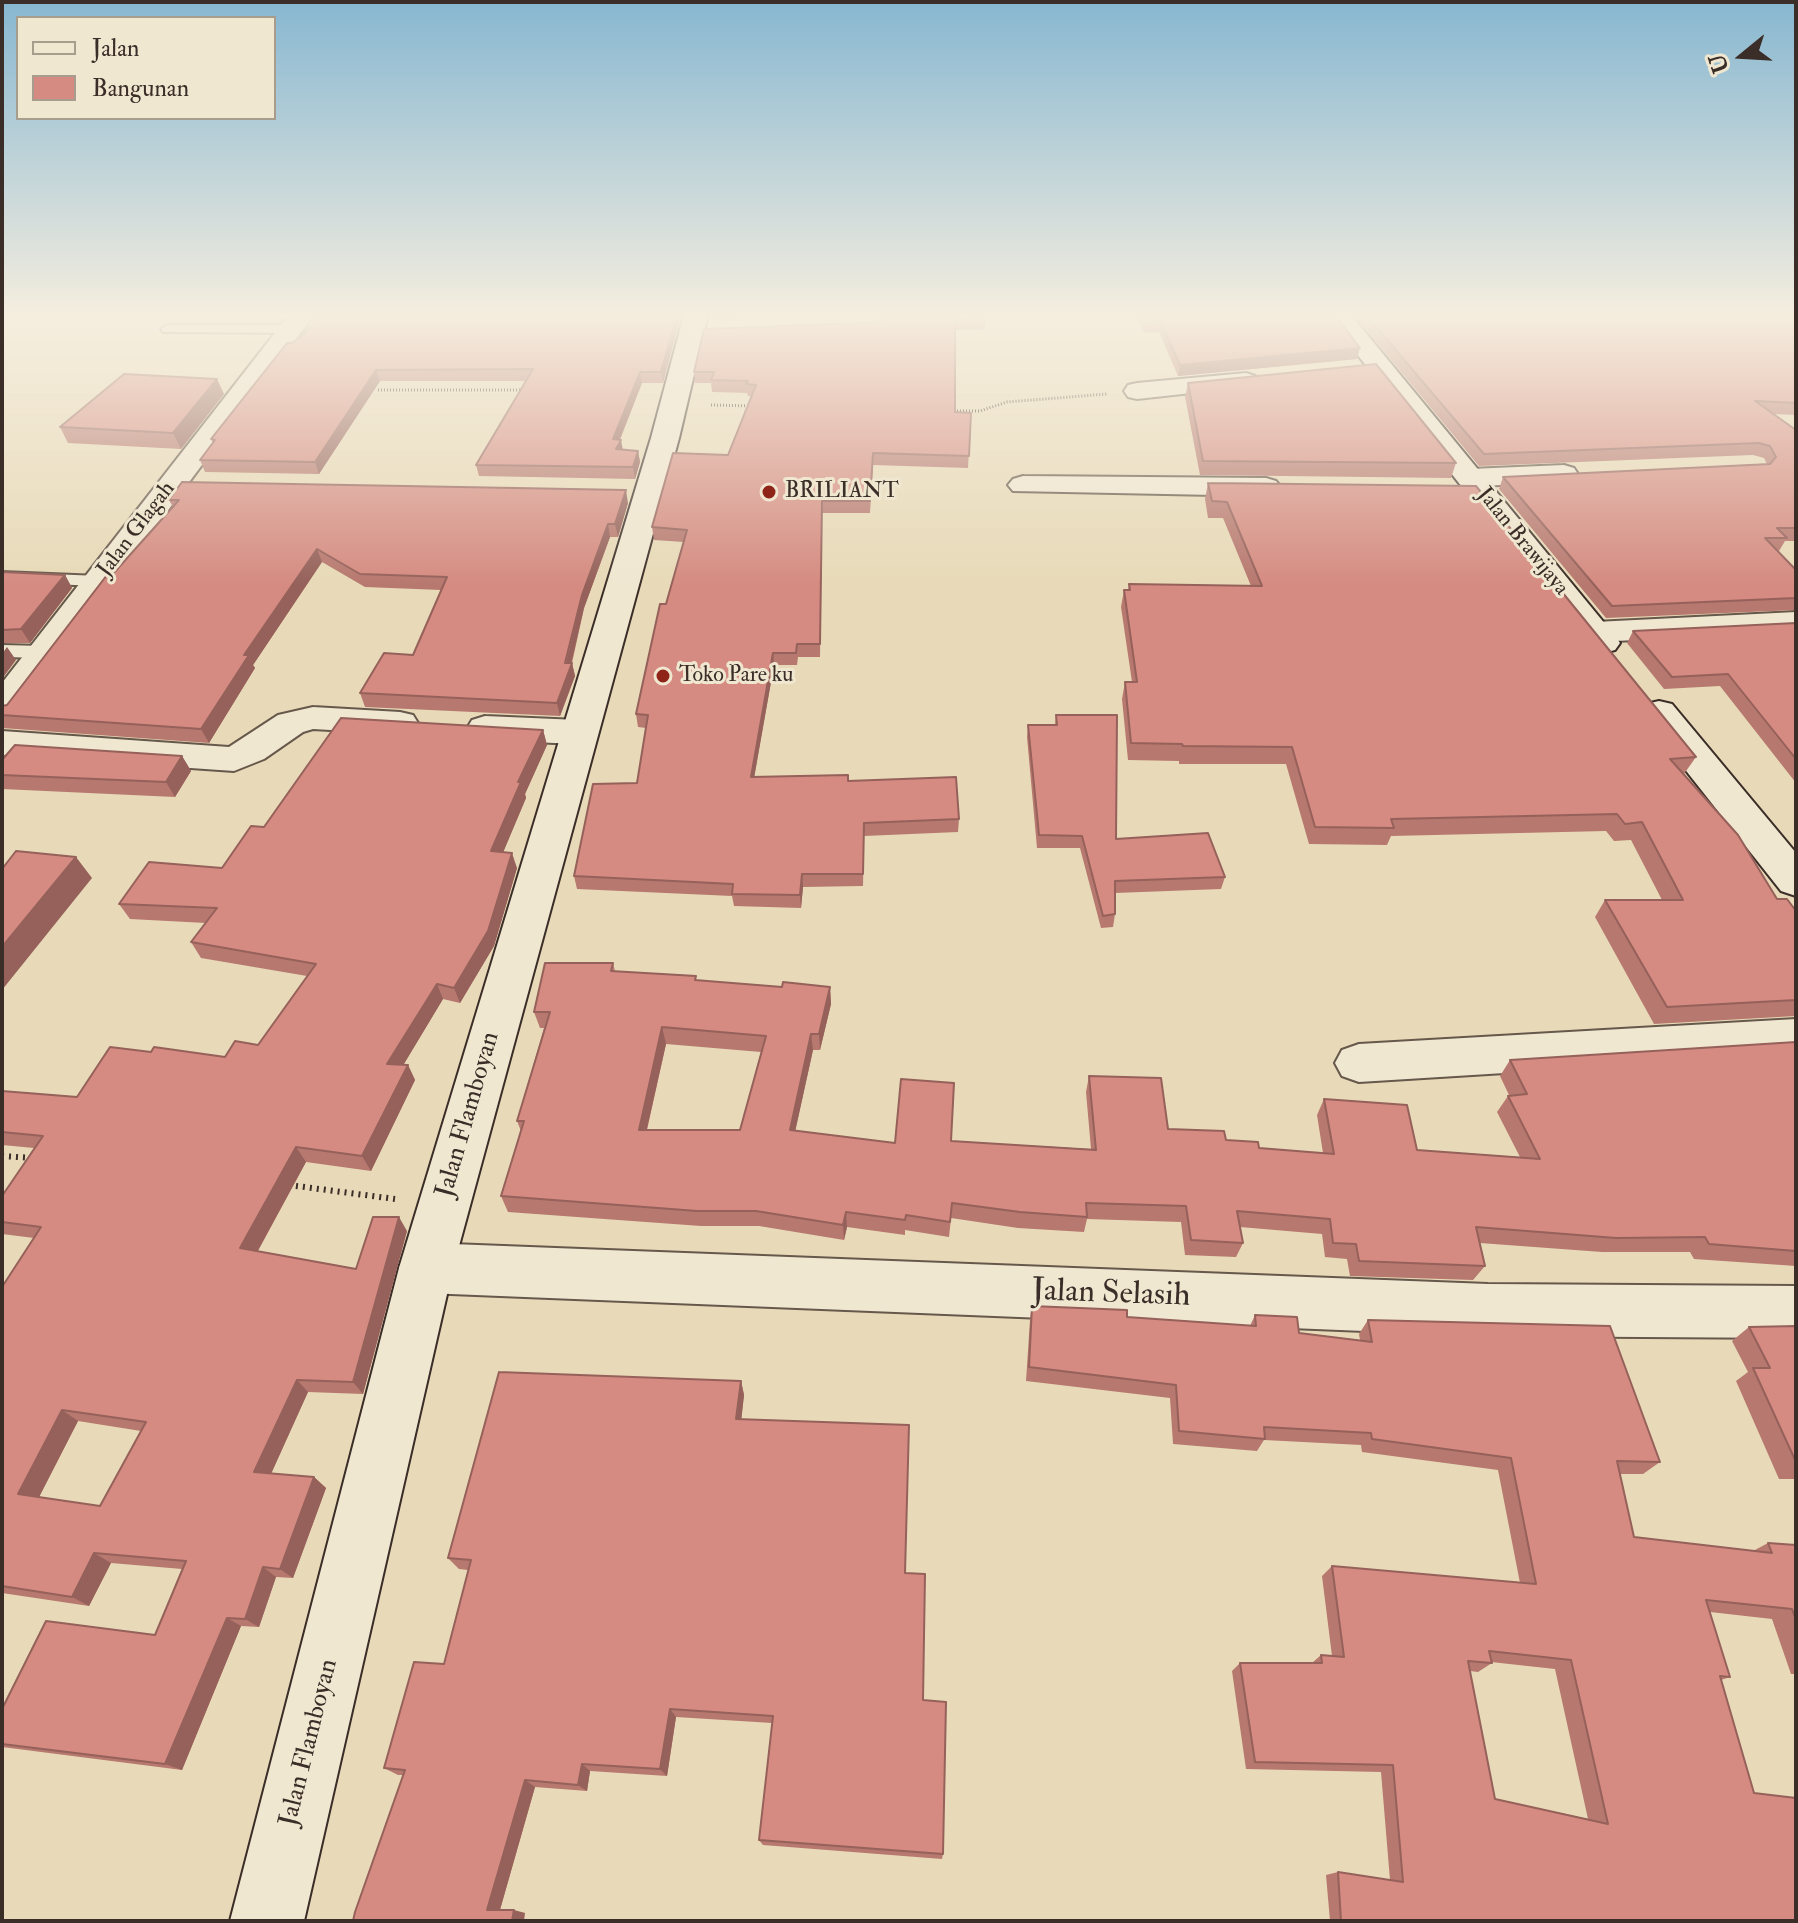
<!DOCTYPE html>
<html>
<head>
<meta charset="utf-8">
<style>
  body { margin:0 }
  #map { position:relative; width:1798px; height:1923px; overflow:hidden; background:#e8dab8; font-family:"IM FELL Double Pica",serif }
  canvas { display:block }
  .frame { position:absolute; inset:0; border:4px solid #3b2d27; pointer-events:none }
  .legend { position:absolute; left:16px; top:16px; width:260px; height:104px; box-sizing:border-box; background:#f0e7d1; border:2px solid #a89d8d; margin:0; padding:10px 14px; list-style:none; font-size:24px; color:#3b2d27 }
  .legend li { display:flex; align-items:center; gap:16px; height:40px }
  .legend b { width:40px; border:2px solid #a89d8d }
  .north { position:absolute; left:1702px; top:16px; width:80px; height:80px; -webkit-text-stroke:6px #f0e7d1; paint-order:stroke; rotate:252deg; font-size:22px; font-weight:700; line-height:32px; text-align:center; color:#3b2d27 }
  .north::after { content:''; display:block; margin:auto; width:28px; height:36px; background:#3b2d27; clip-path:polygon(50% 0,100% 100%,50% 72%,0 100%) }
</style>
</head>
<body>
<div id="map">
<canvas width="1798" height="1923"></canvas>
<div class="frame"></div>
<ul class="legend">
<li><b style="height:10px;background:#f0e7d1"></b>Jalan</li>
<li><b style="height:22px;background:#d58b81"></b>Bangunan</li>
</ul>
<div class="north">U</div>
</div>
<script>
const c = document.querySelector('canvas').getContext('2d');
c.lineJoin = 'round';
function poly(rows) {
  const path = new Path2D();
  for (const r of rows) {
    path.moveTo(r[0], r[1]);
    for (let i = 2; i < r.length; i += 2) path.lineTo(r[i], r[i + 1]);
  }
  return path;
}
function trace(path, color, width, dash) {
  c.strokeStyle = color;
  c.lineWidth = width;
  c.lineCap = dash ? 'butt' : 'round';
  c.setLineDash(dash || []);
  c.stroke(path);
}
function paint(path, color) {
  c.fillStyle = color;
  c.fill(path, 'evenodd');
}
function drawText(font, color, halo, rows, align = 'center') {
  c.font = font + ' "IM FELL Double Pica",serif';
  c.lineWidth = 6;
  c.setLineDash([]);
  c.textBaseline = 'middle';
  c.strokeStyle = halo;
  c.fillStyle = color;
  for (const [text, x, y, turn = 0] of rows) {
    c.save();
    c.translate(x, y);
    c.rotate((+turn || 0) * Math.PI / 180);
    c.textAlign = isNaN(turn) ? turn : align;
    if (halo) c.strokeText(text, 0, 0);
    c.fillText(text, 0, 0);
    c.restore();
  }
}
const pathFar1 = poly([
  [378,390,526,390],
  [711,405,753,406],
  [951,411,980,411,1007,402,1107,394]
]);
const path = poly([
  [2,1156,33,1158],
  [289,1185,395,1199]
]);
const lane = poly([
  [168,325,291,325,298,329,291,333,163,332,161,329,168,325],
  [2,572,99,576,108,581,99,586,2,582,2,572],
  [2,645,44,646,53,652,44,658,2,657,2,645]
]);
const street = poly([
  [289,315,314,315,15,715,2,718,2,683,289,315],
  [1246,373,1255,376,1259,381,1255,386,1137,399,1128,397,1124,391,1128,385,1137,383,1246,373],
  [1564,465,1574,468,1578,474,1574,480,1470,487,1460,484,1456,478,1460,472,1470,469,1564,465],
  [1023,476,1266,478,1276,481,1281,487,1276,493,1266,496,1013,491,1008,485,1013,479,1023,476],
  [1796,612,1796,632,1595,642,1583,639,1578,632,1583,625,1595,622,1796,612],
  [313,707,400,712,413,715,418,723,413,731,400,734,313,729,303,732,264,759,234,771,2,755,2,731,229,747,278,715,313,707],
  [485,716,578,720,591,724,596,732,591,740,578,744,485,740,472,736,467,728,472,720,485,716],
  [1796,1019,1796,1055,1359,1082,1342,1076,1335,1063,1342,1050,1359,1044,1796,1019],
  [426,1243,1488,1284,1796,1286,1796,1338,1488,1336,426,1293,407,1285,399,1268,407,1251,426,1243]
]);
const secondary = poly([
  [684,315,708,315,679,438,453,1268,304,1921,230,1921,399,1268,651,438,684,315],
  [1326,315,1351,315,1615,636,1620,643,1615,650,1603,653,1591,650,1326,315],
  [1659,701,1672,704,1796,853,1796,896,1781,891,1646,720,1641,712,1646,704,1659,701]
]);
const wall = poly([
  [320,315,681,315,663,383,642,383,620,440,622,450,638,451,640,462,635,479,479,476,476,465,526,381,380,381,319,474,205,472,200,460,213,443,211,439,292,343,302,336],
  [709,315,860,315,710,320],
  [875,315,986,315,985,329,955,330,955,412,971,413,968,468,873,465,870,513,822,513,820,657,798,657,797,665,774,665,754,777,848,781,959,819,958,832,864,836,863,886,803,887,801,908,734,906,732,896,577,889,574,876,637,783,646,728,638,727,636,714,684,542,654,540,652,527,728,455,751,396,748,396,747,393,712,392,711,383,695,383,694,372,883,322,886,318],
  [1136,315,1335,315,1357,359,1178,376,1159,332,1144,333],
  [1354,315,1796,315,1796,415,1773,414,1796,430,1796,541,1785,541,1779,551,1777,551,1796,570,1796,610,1606,618,1499,489,1503,477,1767,464,1764,458,1753,455,1479,466],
  [1188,383,1456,463,1451,478,1200,475,1185,397],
  [224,394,181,449,68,443,60,427],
  [1208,483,1696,757,1684,774,1777,899,1796,911,1796,1016,1654,1024,1595,917,1605,900,1662,900,1631,840,1614,841,1606,831,1391,836,1387,845,1309,844,1286,764,1179,764,1179,761,1128,760,1122,699,1125,682,1132,682,1121,607,1124,590,1128,590,1129,584,1251,586,1223,518,1208,518,1205,499],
  [169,500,628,503,618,537,610,537,584,608,572,663,575,676,560,716,365,707,360,693,413,655,441,590,365,587,322,562,253,665,255,668,209,743,2,728,2,706,7,705,112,575,173,507],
  [2,572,65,575,72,588,30,643,2,643],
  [1796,623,1796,783,1720,686,1664,689,1627,643,1633,631],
  [1056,715,1116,839,1225,877,1221,889,1115,893,1115,914,1113,927,1101,928,1080,848,1037,848,1027,737,1028,725,1055,725],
  [543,730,547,745,525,794,526,798,503,852,517,868,494,946,460,1003,443,999,403,1065,408,1065,415,1080,371,1171,306,1162,258,1251,356,1269,407,1231,363,1394,308,1392,271,1473,314,1477,326,1488,293,1578,276,1577,259,1627,241,1626,182,1770,2,1747,2,1709,155,1635,182,1569,111,1563,89,1606,2,1593,2,1287,34,1238,2,1234,2,1196,34,1148,2,1145,2,1091,77,1097,151,1052,225,1057,258,1045,307,976,201,958,191,942,206,923,130,919,119,904,222,868,264,827],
  [78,1421,141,1431,100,1506,39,1497],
  [182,756,191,771,175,797,2,789,2,760],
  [613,963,615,971,696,980,782,987,830,987,831,1004,820,1050,813,1050,795,1131,895,1143,951,1141,1091,1149,1086,1092,1089,1076,1168,1129,1226,1140,1259,1148,1323,1153,1317,1115,1324,1099,1417,1150,1520,1157,1497,1112,1508,1096,1509,1095,1500,1076,1510,1060,1796,1042,1796,1266,1694,1259,1690,1252,1602,1252,1480,1243,1485,1266,1473,1280,1350,1276,1347,1259,1325,1257,1322,1234,1240,1227,1243,1243,1236,1257,1185,1255,1181,1222,1087,1219,1084,1232,1018,1228,951,1218,949,1237,905,1230,905,1235,847,1227,844,1240,759,1226,701,1226,508,1212,501,1196,521,1131,517,1121,544,1028,540,1028,534,1012],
  [666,1044,761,1052,740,1130,647,1130],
  [1032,1306,1127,1317,1250,1326,1255,1315,1299,1333,1360,1340,1359,1334,1368,1320,1660,1462,1643,1474,1620,1474,1634,1537,1753,1551,1768,1543,1796,1545,1796,1674,1791,1674,1772,1619,1710,1612,1730,1677,1721,1680,1754,1793,1796,1921,1330,1921,1326,1875,1338,1872,1390,1880,1381,1772,1246,1769,1232,1671,1240,1663,1312,1663,1321,1655,1332,1656,1322,1576,1332,1566,1520,1583,1498,1470,1362,1452,1361,1445,1264,1440,1257,1451,1173,1444,1170,1398,1026,1381,1030,1320],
  [1491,1662,1555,1669,1588,1819,1495,1799,1470,1671,1478,1672,1492,1663],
  [1796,1326,1796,1479,1779,1479,1736,1381,1748,1372,1732,1341,1749,1327],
  [741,1381,744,1395,741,1419,905,1573,943,1854,942,1859,763,1845,759,1840,772,1723,676,1717,667,1776,590,1771,587,1791,535,1787,500,1910,525,1913,353,1921,403,1775,398,1775,384,1768,444,1664,468,1570,459,1569,448,1558]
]);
const shadedWall = poly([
  [677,315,681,315,663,383,661,372],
  [1360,348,1357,359,1178,376,1180,365],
  [376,370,380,381,319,474,315,462],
  [640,372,642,383,615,451,613,439],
  [217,379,224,394,181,449,173,433],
  [621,440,623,451,616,449],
  [638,451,640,462,635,479,633,467],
  [626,490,628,503,618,537,615,524],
  [608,524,610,537,584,608,571,664,572,663,575,676,560,716,557,703,582,595],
  [317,549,322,562,253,665,255,668,209,743,201,729,244,655],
  [65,575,72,588,30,643,21,629],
  [7,647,16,660,2,679,2,654],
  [773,653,774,665,752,790,751,777],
  [543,730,547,745,525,794,526,798,497,867,491,851,518,782],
  [182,756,191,771,175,797,166,782],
  [512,853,517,868,494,946,460,1003,454,988],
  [76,857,92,878,2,990,2,947],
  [802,874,803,887,801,908,800,895],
  [437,984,443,999,395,1079,387,1064],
  [830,987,831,1004,820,1050,819,1034],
  [662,1027,666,1044,643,1146,639,1130],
  [811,1034,813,1050,792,1146,790,1130],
  [408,1065,415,1080,371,1171,362,1156],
  [296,1147,306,1162,252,1261,240,1248],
  [846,1212,847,1227,844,1240,843,1225],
  [399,1217,407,1231,363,1394,353,1382],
  [297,1380,308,1392,267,1483,254,1472],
  [741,1381,744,1395,740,1432,736,1419],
  [62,1410,78,1421,35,1505,18,1494],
  [314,1477,326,1488,293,1578,280,1569],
  [94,1553,111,1563,89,1606,72,1597],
  [263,1567,276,1577,259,1627,245,1619],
  [227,1618,241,1626,182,1770,165,1764],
  [670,1709,676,1717,667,1776,660,1769],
  [582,1764,590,1771,587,1791,578,1785],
  [525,1780,535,1787,499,1913,487,1910],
  [514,1910,525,1913,524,1921,512,1921]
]);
const building = poly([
  [320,315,677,315,661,372,640,372,613,439,621,440,616,449,638,451,633,467,476,465,533,369,376,370,315,462,200,460,215,440,211,439,287,343,292,343,302,336,320,315],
  [888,315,986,315,986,318,955,319,955,412,971,413,969,456,873,453,870,501,822,501,820,644,797,644,796,653,773,653,751,777,848,775,848,781,956,777,959,819,864,823,863,874,802,874,800,895,732,894,733,884,574,876,593,784,637,783,648,715,636,714,660,604,666,604,687,530,652,527,673,453,728,455,756,385,746,384,748,381,711,380,714,372,694,372,704,329,883,322,888,315],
  [1142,315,1335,315,1360,348,1180,365,1160,321,1145,322,1142,315],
  [1366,315,1796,315,1796,403,1755,401,1796,430,1796,528,1777,528,1787,538,1765,538,1796,570,1796,598,1612,606,1503,477,1770,464,1776,457,1770,446,1759,443,1484,454,1366,315],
  [1376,364,1456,463,1203,461,1188,383,1376,364],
  [124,374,217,379,173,433,60,427,124,374],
  [182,482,626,490,615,524,608,524,582,595,565,663,572,663,557,703,360,693,384,653,413,655,447,577,360,574,317,549,244,655,249,655,201,729,2,715,2,706,7,705,107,575,112,575,179,500,169,500,182,482],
  [1208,483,1476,486,1696,757,1670,759,1738,835,1777,899,1787,899,1796,911,1796,1000,1667,1007,1605,900,1683,900,1642,822,1625,824,1617,814,1391,819,1394,828,1315,827,1292,747,1183,746,1182,744,1131,743,1125,682,1137,682,1124,590,1130,590,1129,584,1262,586,1227,502,1212,501,1208,483],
  [2,572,65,575,21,629,2,630,2,572],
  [1796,623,1796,759,1728,674,1672,677,1633,631,1796,623],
  [1056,715,1117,715,1116,839,1208,833,1225,877,1115,881,1115,914,1103,916,1082,836,1039,835,1028,725,1057,725,1056,715],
  [341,718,543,730,518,782,521,782,491,851,512,853,488,931,454,988,437,984,387,1064,408,1065,362,1156,296,1147,240,1248,356,1269,373,1217,399,1217,353,1382,297,1380,254,1472,314,1477,280,1569,263,1567,245,1619,227,1618,165,1764,2,1744,2,1709,46,1621,155,1635,186,1561,94,1553,72,1597,2,1586,2,1287,41,1227,2,1222,2,1196,43,1136,2,1132,2,1091,77,1097,110,1047,151,1052,154,1047,225,1057,235,1041,258,1045,316,964,191,942,217,908,119,904,149,862,222,868,251,826,264,827,341,718],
  [62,1410,146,1422,100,1506,18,1494,62,1410],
  [15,745,182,756,166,782,2,775,2,760,15,745],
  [16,851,76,857,2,947,2,869,16,851],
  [545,963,613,963,611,971,696,976,695,980,782,987,783,982,830,987,819,1034,811,1034,790,1130,895,1143,901,1079,954,1083,951,1141,1096,1150,1089,1076,1161,1078,1168,1129,1224,1131,1226,1140,1258,1142,1259,1148,1334,1154,1324,1099,1407,1105,1417,1150,1540,1159,1508,1096,1527,1094,1510,1060,1796,1042,1796,1251,1709,1244,1705,1237,1616,1238,1476,1227,1485,1266,1359,1261,1356,1244,1333,1243,1330,1219,1237,1211,1243,1243,1191,1240,1186,1206,1086,1203,1087,1217,1020,1212,952,1203,950,1222,906,1215,905,1220,846,1212,843,1225,756,1211,697,1211,501,1196,524,1121,517,1121,550,1012,534,1012,545,963],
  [662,1027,766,1036,740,1130,639,1130,662,1027],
  [1032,1306,1127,1310,1127,1317,1256,1326,1255,1315,1297,1317,1299,1333,1372,1342,1368,1320,1610,1326,1660,1462,1617,1461,1634,1537,1772,1553,1768,1543,1796,1545,1796,1620,1792,1609,1706,1600,1730,1677,1720,1676,1754,1793,1796,1798,1796,1921,1341,1921,1338,1872,1403,1882,1393,1765,1255,1762,1240,1663,1322,1663,1321,1655,1344,1657,1332,1566,1536,1584,1511,1458,1372,1439,1371,1433,1264,1427,1265,1439,1179,1431,1176,1385,1029,1367,1032,1306],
  [1489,1651,1571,1660,1608,1824,1495,1799,1468,1661,1492,1663,1489,1651],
  [1796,1326,1796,1462,1753,1368,1770,1368,1749,1327,1796,1326],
  [499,1372,741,1381,736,1419,909,1425,905,1573,925,1574,923,1700,946,1702,943,1854,759,1840,773,1716,670,1709,660,1769,582,1764,578,1785,525,1780,487,1910,514,1910,512,1921,353,1921,355,1912,405,1770,384,1768,414,1662,444,1664,471,1560,448,1558,499,1372]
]);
const markers = [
  [769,492,8,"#8f2418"],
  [663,676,8,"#8f2418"]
];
const farPoinames = [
  ["BRILIANT",785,492],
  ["Toko Pare ku",679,676]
];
const farStreetnames = [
  ["Jalan Glagah",137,530,-53],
  ["Jalan Brawijaya",1522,542,51]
];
const streetNames = [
  ["Jalan Flamboyan",469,1115,-74],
  ["Jalan Flamboyan",310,1743,-76]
];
const nearStreetnames = [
  ["Jalan Selasih",1111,1295,2]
];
trace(lane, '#66584b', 4);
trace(street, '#66584b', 4);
trace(secondary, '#3b2d27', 4);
trace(pathFar1, '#3b2d27', 3, [1, 2]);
trace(path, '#3b2d27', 6, [2, 5]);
paint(lane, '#f0e7d1');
paint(street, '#f0e7d1');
paint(secondary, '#f0e7d1');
paint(wall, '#b7786f');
paint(shadedWall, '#95615a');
paint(building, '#d58b81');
trace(building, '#95615a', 2);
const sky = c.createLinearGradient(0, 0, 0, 585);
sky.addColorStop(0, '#87b7d1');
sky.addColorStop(0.54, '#f5eedf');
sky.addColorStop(1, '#f5eedf00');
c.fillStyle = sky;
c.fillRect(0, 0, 1798, 585);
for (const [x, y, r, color] of markers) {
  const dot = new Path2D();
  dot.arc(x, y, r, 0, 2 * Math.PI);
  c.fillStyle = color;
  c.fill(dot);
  trace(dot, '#f0e7d1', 3);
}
drawText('22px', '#3b2d27', '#f0e7d1', farPoinames, 'left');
drawText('22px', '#3b2d27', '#f0e7d1', farStreetnames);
drawText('26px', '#3b2d27', '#f0e7d1', streetNames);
drawText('32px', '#3b2d27', '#f0e7d1', nearStreetnames);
</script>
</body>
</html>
